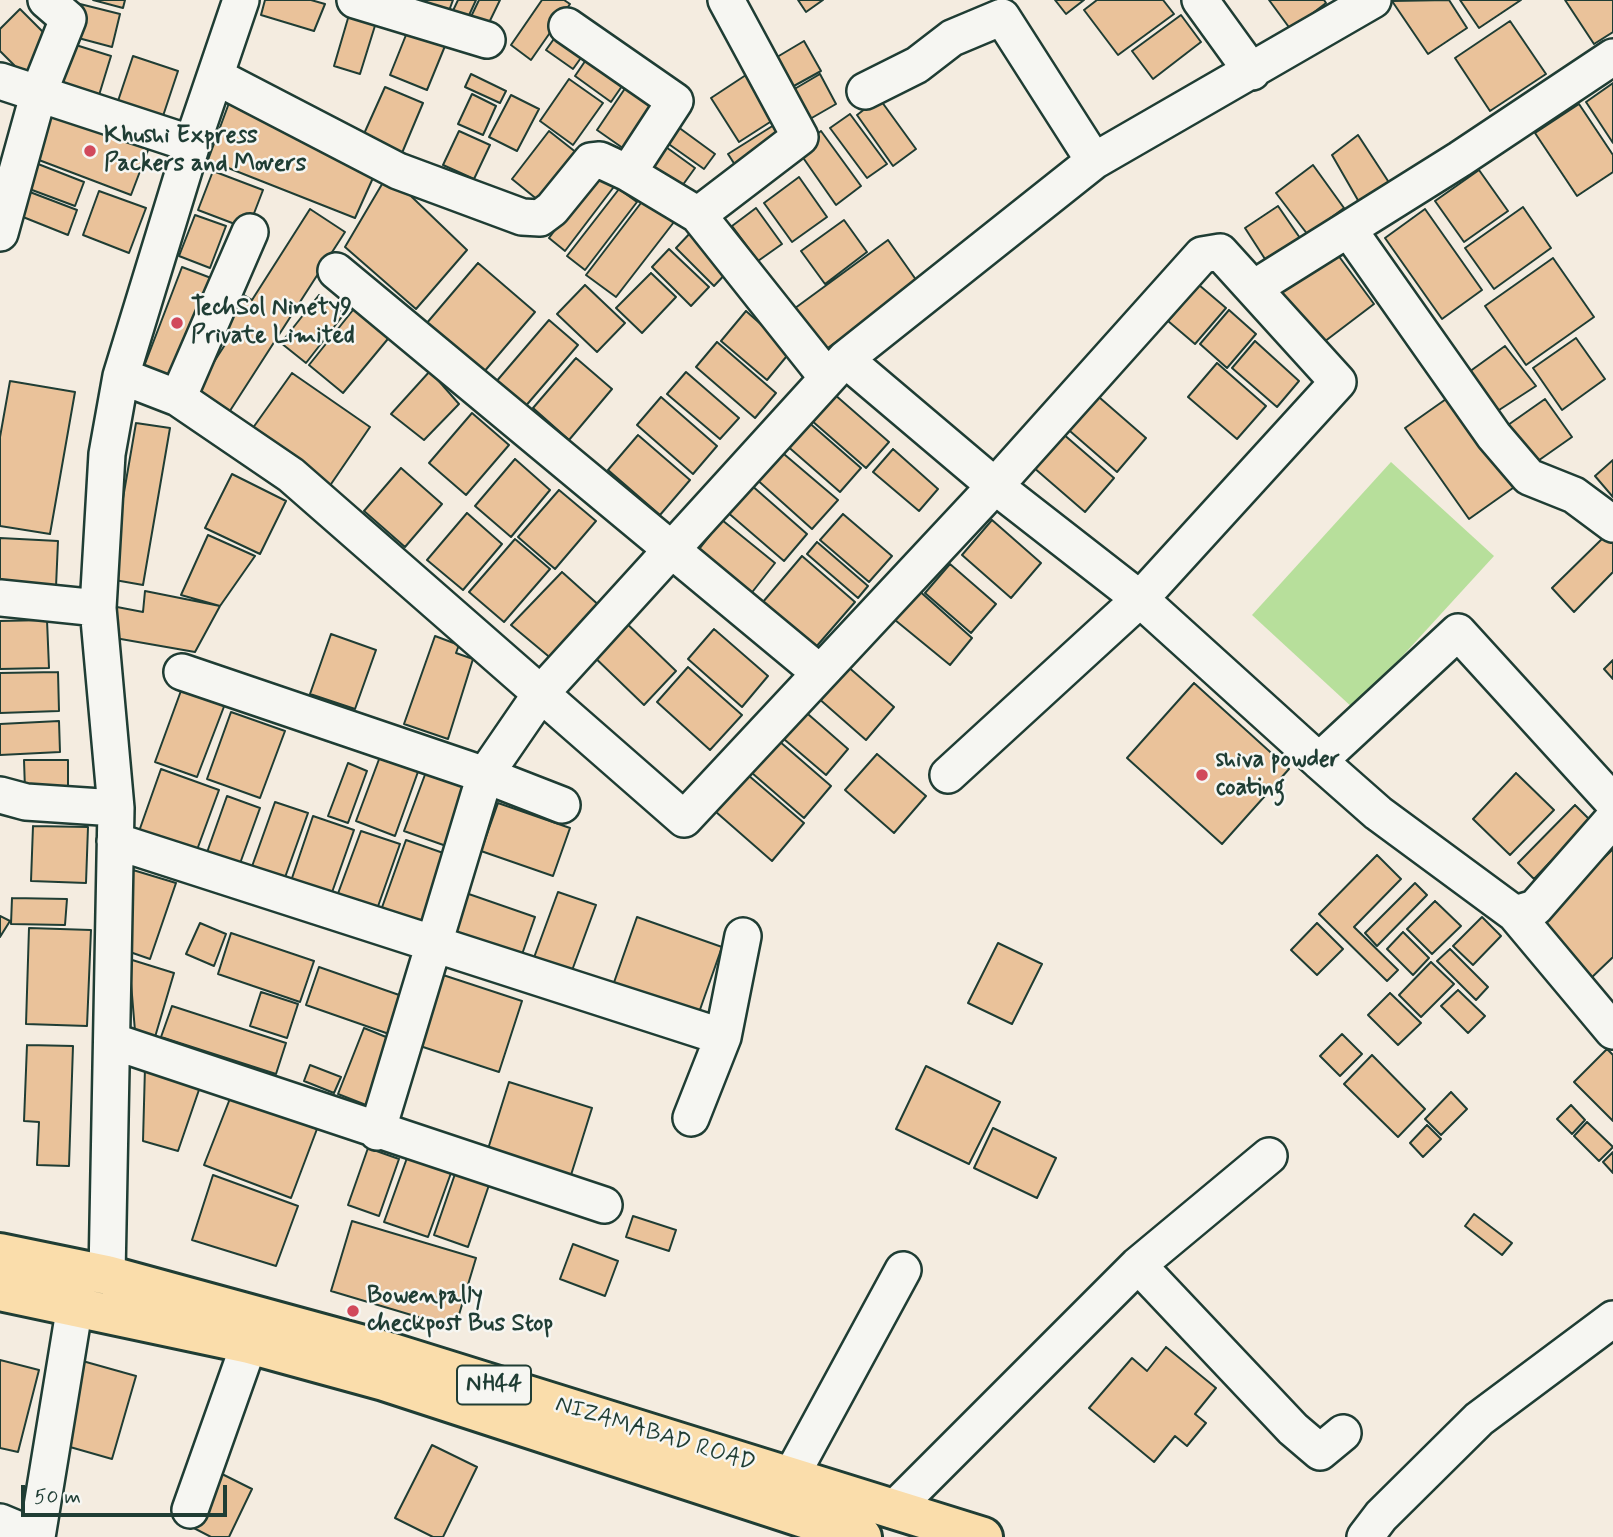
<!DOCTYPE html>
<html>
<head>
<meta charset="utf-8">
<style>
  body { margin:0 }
  #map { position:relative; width:1613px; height:1537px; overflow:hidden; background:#f4ece0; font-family:Mynerve,sans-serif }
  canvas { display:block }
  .scale { position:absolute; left:21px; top:1485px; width:206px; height:32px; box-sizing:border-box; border:4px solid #1f3d34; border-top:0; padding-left:9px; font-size:21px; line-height:24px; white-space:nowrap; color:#1f3d34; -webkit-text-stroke:5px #f6f6f2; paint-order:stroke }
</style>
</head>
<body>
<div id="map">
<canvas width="1613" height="1537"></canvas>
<div class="scale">50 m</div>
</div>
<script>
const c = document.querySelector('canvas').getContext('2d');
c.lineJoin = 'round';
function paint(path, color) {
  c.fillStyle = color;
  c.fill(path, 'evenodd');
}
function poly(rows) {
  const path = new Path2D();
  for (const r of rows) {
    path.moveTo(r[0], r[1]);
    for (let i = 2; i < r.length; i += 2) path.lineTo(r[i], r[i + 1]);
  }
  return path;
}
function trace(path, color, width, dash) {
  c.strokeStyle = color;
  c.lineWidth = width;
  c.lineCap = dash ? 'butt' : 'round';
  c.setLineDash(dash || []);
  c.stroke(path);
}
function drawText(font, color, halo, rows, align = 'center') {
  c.font = font + ' Mynerve,sans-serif';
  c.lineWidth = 5;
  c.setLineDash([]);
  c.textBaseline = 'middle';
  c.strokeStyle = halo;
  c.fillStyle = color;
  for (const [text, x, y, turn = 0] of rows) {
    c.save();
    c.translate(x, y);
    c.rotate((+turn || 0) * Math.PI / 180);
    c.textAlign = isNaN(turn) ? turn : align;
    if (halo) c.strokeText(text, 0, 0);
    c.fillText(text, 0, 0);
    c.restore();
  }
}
const green = poly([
  [1391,462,1494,556,1354,709,1252,615]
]);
const building = poly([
  [93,0,125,0,123,8,93,0],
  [265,0,311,0,325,4,314,31,261,15,265,0],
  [420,0,453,0,446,19,417,6,420,0],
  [458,0,476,0,465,24,450,17,458,0],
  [479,0,500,0,484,33,467,25,479,0],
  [542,0,564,0,570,4,531,60,511,45,542,0],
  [798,0,823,0,806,12,798,0],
  [1055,0,1084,0,1066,14,1055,0],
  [1097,0,1163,0,1174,14,1118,55,1084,10,1097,0],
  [1269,0,1324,0,1326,3,1291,30,1269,0],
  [1449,0,1467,28,1428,54,1392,1,1449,0],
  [1460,0,1521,0,1479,28,1460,0],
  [1565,0,1613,0,1613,32,1594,44,1565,0],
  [76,3,120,14,112,47,67,35,76,3],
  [351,8,378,16,360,74,334,66,351,8],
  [20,9,56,45,26,77,0,51,0,29,20,9],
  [1181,15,1201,42,1153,79,1132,51,1181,15],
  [1510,21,1546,74,1490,111,1455,58,1510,21],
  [561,29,588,48,573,69,546,50,561,29],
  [408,30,445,46,427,90,390,75,408,30],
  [63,41,111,56,96,105,48,91,63,41],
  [804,41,821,71,783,92,767,63,804,41],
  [592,51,629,76,611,102,575,76,592,51],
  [133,56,178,71,162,119,117,104,133,56],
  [752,71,781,115,739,142,711,98,752,71],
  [471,74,506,91,500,103,465,87,471,74],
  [820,74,836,104,803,123,786,94,820,74],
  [569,79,603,103,573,145,540,121,569,79],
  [630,81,661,102,627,151,597,130,630,81],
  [1613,83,1613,143,1586,102,1613,83],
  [385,87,423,103,402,153,363,136,385,87],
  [472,94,496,106,483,135,458,124,472,94],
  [511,95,539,109,517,151,489,137,511,95],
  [879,98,916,149,893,166,857,115,879,98],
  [229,103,377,169,355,218,208,160,229,103],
  [1579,104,1613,155,1613,172,1577,196,1535,133,1579,104],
  [50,107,150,145,131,195,31,157,50,107],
  [850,114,887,164,867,178,830,128,850,114],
  [782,120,791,134,737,168,728,154,782,120],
  [674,124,715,154,704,169,663,140,674,124],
  [459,131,490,145,474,179,443,165,459,131],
  [549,131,582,157,544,205,512,179,549,131],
  [821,131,861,186,836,205,797,149,821,131],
  [1358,135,1390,184,1359,202,1332,155,1358,135],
  [659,142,695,168,677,193,641,168,659,142],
  [33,162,84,182,75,206,24,187,33,162],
  [1313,165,1344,208,1308,235,1276,193,1313,165],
  [1479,170,1508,211,1464,242,1435,201,1479,170],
  [213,171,263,190,248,229,198,210,213,171],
  [599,171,616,184,565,251,549,238,599,171],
  [388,174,467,250,416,309,345,247,388,174],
  [799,177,827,217,792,242,764,203,799,177],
  [22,189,77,210,68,235,13,213,22,189],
  [619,189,637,202,585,270,567,256,619,189],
  [99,191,146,208,129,253,83,235,99,191],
  [644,199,674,222,616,297,586,275,644,199],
  [1278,206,1300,238,1265,259,1245,228,1278,206],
  [1523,207,1551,248,1494,289,1465,248,1523,207],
  [756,208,782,244,758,261,732,226,756,208],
  [310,209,345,232,226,417,192,396,228,340,214,331,239,292,252,300,310,209],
  [1425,209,1482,290,1442,319,1385,238,1425,209],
  [195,215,226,226,210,268,179,256,195,215],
  [844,220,867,252,825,284,801,251,844,220],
  [693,230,731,268,714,286,676,248,693,230],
  [888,240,919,284,819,354,787,314,888,240],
  [669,249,709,287,691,306,652,267,669,249],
  [1335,251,1374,304,1320,345,1280,292,1335,251],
  [1553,258,1594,317,1526,365,1485,306,1553,258],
  [478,263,535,312,483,373,426,324,478,263],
  [182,267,211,278,172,380,143,369,182,267],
  [651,273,676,297,642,333,616,308,651,273],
  [585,285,625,323,597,352,557,314,585,285],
  [1199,285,1226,308,1195,344,1168,321,1199,285],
  [319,295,344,314,306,363,281,343,319,295],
  [357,305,392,334,343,393,309,365,357,305],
  [1229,310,1256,334,1227,368,1200,344,1229,310],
  [746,311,791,351,767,380,721,341,746,311],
  [549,320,578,345,524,408,495,383,549,320],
  [1576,338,1605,379,1562,410,1533,368,1576,338],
  [1255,341,1299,381,1277,407,1232,368,1255,341],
  [717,342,776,393,755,418,696,367,717,342],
  [1505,346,1536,386,1496,412,1469,372,1505,346],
  [576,358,612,389,569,440,533,408,576,358],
  [1217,363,1266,406,1237,439,1188,397,1217,363],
  [430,371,459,404,424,440,391,414,430,371],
  [686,372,739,418,720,439,667,394,686,372],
  [292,373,370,427,329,487,250,432,292,373],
  [10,381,75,392,50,534,0,526,0,437,10,381],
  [1092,391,1146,438,1117,472,1063,425,1092,391],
  [1456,392,1520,483,1469,519,1405,428,1456,392],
  [834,394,889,442,866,468,811,420,834,394],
  [661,397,717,446,693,474,637,425,661,397],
  [1545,399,1572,437,1535,463,1508,425,1545,399],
  [472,413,509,445,466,495,429,463,472,413],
  [806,420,861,468,840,492,785,444,806,420],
  [136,423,170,428,143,585,109,579,136,423],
  [1062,433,1114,478,1085,512,1033,467,1062,433],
  [638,435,690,480,660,515,608,470,638,435],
  [778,449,838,500,812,529,754,477,778,449],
  [893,449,938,489,919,511,873,472,893,449],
  [515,459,550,490,511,537,475,506,515,459],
  [1613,460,1613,497,1595,476,1613,460],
  [401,468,442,504,405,547,364,511,401,468],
  [232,474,286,501,260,554,205,528,232,474],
  [750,484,807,534,784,561,726,511,750,484],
  [559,490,596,521,555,569,518,537,559,490],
  [467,513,502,544,463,590,427,560,467,513],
  [843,514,892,556,869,582,820,540,843,514],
  [722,520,775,563,746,600,693,557,722,520],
  [992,520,1041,563,1011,598,962,555,992,520],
  [1607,534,1613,539,1613,572,1574,612,1552,588,1607,534],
  [208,535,255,556,220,606,181,595,208,535],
  [0,538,58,541,56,587,0,584,0,538],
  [515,539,550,569,504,622,469,592,515,539],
  [817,542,868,586,858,598,807,554,817,542],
  [802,556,855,602,809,655,757,609,802,556],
  [950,564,996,604,971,633,925,593,950,564],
  [562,572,602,608,553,660,511,625,562,572],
  [916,588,972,638,950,665,895,620,916,588],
  [145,591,220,606,195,652,115,638,117,607,143,612,145,591],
  [619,616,676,671,644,705,587,650,619,616],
  [47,620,49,668,0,669,0,621,47,620],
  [714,629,768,676,742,707,688,659,714,629],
  [331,634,376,650,355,709,310,694,331,634],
  [435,636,459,645,456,653,473,659,448,739,404,724,435,636],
  [1613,660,1613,679,1604,669,1613,660],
  [846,665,894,707,866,740,817,697,846,665],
  [688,667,742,715,710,750,657,702,688,667],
  [58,672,59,711,0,713,0,673,58,672],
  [1194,683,1289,769,1222,844,1127,758,1194,683],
  [182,688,225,704,197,777,155,762,182,688],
  [801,708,848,749,826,775,778,734,801,708],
  [231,712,285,731,260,798,207,779,231,712],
  [59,721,60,752,0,755,0,724,59,721],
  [779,741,831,786,804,818,752,773,779,741],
  [381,754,419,769,395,836,356,821,381,754],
  [877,754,926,796,894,833,845,790,877,754],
  [24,760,68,760,68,789,25,790,24,760],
  [348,763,367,771,348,823,328,816,348,763],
  [161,769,219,790,194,858,137,837,161,769],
  [426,772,471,788,449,847,404,831,426,772],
  [1516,773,1554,810,1510,855,1473,819,1516,773],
  [748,775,804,823,772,861,716,812,748,775],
  [227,796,260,808,238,869,205,858,227,796],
  [275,802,308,813,283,883,250,872,275,802],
  [498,803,570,828,553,876,481,851,498,803],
  [1575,805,1590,820,1534,879,1518,863,1575,805],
  [313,816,354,830,330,898,290,884,313,816],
  [33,826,88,827,86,883,31,881,33,826],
  [361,831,400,844,376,912,336,899,361,831],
  [406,840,449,855,424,928,380,913,406,840],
  [1613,849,1613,957,1589,980,1535,924,1613,849],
  [1377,855,1401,879,1354,927,1398,970,1387,981,1319,914,1377,855],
  [133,870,176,883,150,959,127,951,133,870],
  [1415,883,1427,895,1377,946,1365,933,1415,883],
  [463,892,535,917,519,963,448,937,463,892],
  [558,892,596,905,570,976,532,963,558,892],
  [12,898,67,899,65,925,11,924,12,898],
  [1435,901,1461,926,1432,954,1407,929,1435,901],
  [0,916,10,921,0,937,0,916],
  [637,917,722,947,696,1021,611,991,637,917],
  [1482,917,1501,936,1473,965,1453,946,1482,917],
  [200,923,226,934,214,966,186,954,200,923],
  [1317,923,1343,949,1317,975,1291,950,1317,923],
  [29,928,91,930,87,1026,26,1024,29,928],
  [1403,932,1429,958,1413,975,1387,949,1403,932],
  [231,933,314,961,300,1002,218,974,231,933],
  [998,943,1042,964,1012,1024,968,1003,998,943],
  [1450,949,1488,987,1476,1000,1437,961,1450,949],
  [129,959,174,973,155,1037,135,1031,129,959],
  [1431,962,1454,984,1421,1017,1399,995,1431,962],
  [319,967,402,996,389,1034,306,1005,319,967],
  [440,974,522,1001,499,1072,417,1045,440,974],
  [1458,990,1485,1016,1468,1033,1441,1006,1458,990],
  [261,992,298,1004,287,1038,250,1026,261,992],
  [1390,993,1421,1023,1398,1045,1368,1015,1390,993],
  [172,1006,286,1043,276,1074,161,1037,172,1006],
  [364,1028,391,1039,366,1105,338,1094,364,1028],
  [1342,1034,1362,1054,1340,1076,1320,1056,1342,1034],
  [27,1045,73,1046,69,1166,37,1165,39,1122,24,1121,27,1045],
  [1607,1049,1613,1055,1613,1121,1574,1082,1607,1049],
  [1372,1055,1425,1109,1398,1137,1344,1084,1372,1055],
  [310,1065,341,1077,334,1093,304,1081,310,1065],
  [926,1066,1000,1102,969,1164,896,1129,926,1066],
  [145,1067,201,1084,178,1151,143,1141,145,1067],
  [509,1082,592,1108,571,1175,488,1149,509,1082],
  [1451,1092,1467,1109,1441,1135,1425,1119,1451,1092],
  [231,1096,317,1129,291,1198,204,1165,231,1096],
  [1571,1105,1585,1120,1572,1134,1557,1119,1571,1105],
  [1587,1122,1613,1147,1599,1161,1574,1136,1587,1122],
  [1427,1125,1441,1139,1423,1157,1410,1143,1427,1125],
  [993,1128,1056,1158,1037,1198,974,1168,993,1128],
  [368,1148,399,1159,379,1216,348,1205,368,1148],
  [1613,1152,1613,1173,1603,1162,1613,1152],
  [407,1158,451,1173,428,1237,384,1222,407,1158],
  [455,1174,489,1185,468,1247,434,1235,455,1174],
  [213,1175,298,1206,276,1266,192,1240,213,1175],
  [1474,1214,1512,1243,1502,1255,1465,1226,1474,1214],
  [633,1216,676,1230,669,1251,626,1237,633,1216],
  [352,1221,476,1258,455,1328,331,1291,352,1221],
  [573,1244,618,1261,605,1296,560,1279,573,1244],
  [1166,1347,1216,1388,1195,1414,1206,1423,1187,1446,1175,1436,1154,1462,1089,1408,1132,1358,1147,1371,1166,1347],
  [0,1360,39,1370,18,1452,0,1448,0,1360],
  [79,1360,136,1376,112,1459,56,1443,79,1360],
  [432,1445,477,1467,443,1537,433,1537,395,1518,432,1445],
  [214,1470,252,1489,229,1537,211,1537,186,1524,214,1470]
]);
const minor = poly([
  [355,0,487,40],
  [1200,0,1252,72],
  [567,26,675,101,628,173],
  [217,77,398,171,522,217,540,218,552,209,591,161,600,160,628,173,698,215,826,376],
  [0,81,192,144],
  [865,91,917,65,952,38,1002,17,1094,161],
  [698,215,800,137,726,0],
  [1349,230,1494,436,1529,477,1574,495,1613,524],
  [0,233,39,92,68,19,46,0],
  [336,271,820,673],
  [1254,288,1460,159,1613,57],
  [845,359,995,486,1140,599,1319,761,1458,632,1613,802],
  [121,376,178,398,291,475,684,819,995,486,1202,255,1220,252,1338,382,1140,599,948,775],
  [178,398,250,232],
  [0,598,98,608],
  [182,672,485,775,562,805],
  [1319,761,1378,813,1515,914],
  [0,795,26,802,116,808],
  [1613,819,1535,908,1515,914,1613,1031],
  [115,841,723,1037],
  [112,1041,604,1205],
  [691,1118,723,1037,743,936],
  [377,1132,485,775,542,692,845,359,1094,161,1373,0],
  [1138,1265,1293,1429,1320,1452,1343,1433],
  [107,1275,116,808,98,608,107,454,121,376,192,144,241,0],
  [790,1478,903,1270],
  [190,1510,249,1344],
  [893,1510,1138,1265,1269,1156],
  [0,1522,36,1537],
  [37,1537,75,1305],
  [1365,1537,1381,1516,1479,1419,1613,1319]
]);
const highway = poly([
  [0,1253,107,1275,389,1352,983,1537],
  [0,1291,249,1344,384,1381,862,1537]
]);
const markers = [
  [90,151,7,"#d1495b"],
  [177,323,7,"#d1495b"],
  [1202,775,7,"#d1495b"],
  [353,1311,7,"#d1495b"]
];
const shields = [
  [494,1385,74]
];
const shieldNames = [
  ["NH44",494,1385]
];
const poiNames = [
  ["Khushi Express",104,137],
  ["Packers and Movers",104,165],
  ["TechSol Ninety9",191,309],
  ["Private Limited",191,337],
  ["shiva powder",1216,761],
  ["coating",1216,789],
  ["Bowenpally",367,1297],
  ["checkpost Bus Stop",367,1325]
];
const streetNames = [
  ["NIZAMABAD ROAD",655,1435,17]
];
paint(green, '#b7df9b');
paint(building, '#eac29a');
trace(building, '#1f3d34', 2);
trace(minor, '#1f3d34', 40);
trace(highway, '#1f3d34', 44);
trace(minor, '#f6f6f2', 35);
trace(highway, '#faddab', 38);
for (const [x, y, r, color] of markers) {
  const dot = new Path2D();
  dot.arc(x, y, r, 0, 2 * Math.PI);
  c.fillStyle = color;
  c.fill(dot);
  trace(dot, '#f6f6f2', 2.5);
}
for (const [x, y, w] of shields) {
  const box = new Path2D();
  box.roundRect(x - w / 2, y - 19.5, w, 39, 5);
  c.fillStyle = '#f6f6f2';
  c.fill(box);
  trace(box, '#1f3d34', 2);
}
drawText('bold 23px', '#1f3d34', null, shieldNames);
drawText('bold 24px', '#1f3d34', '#f6f6f2', poiNames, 'left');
drawText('24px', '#1f3d34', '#f6f6f2', streetNames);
</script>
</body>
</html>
